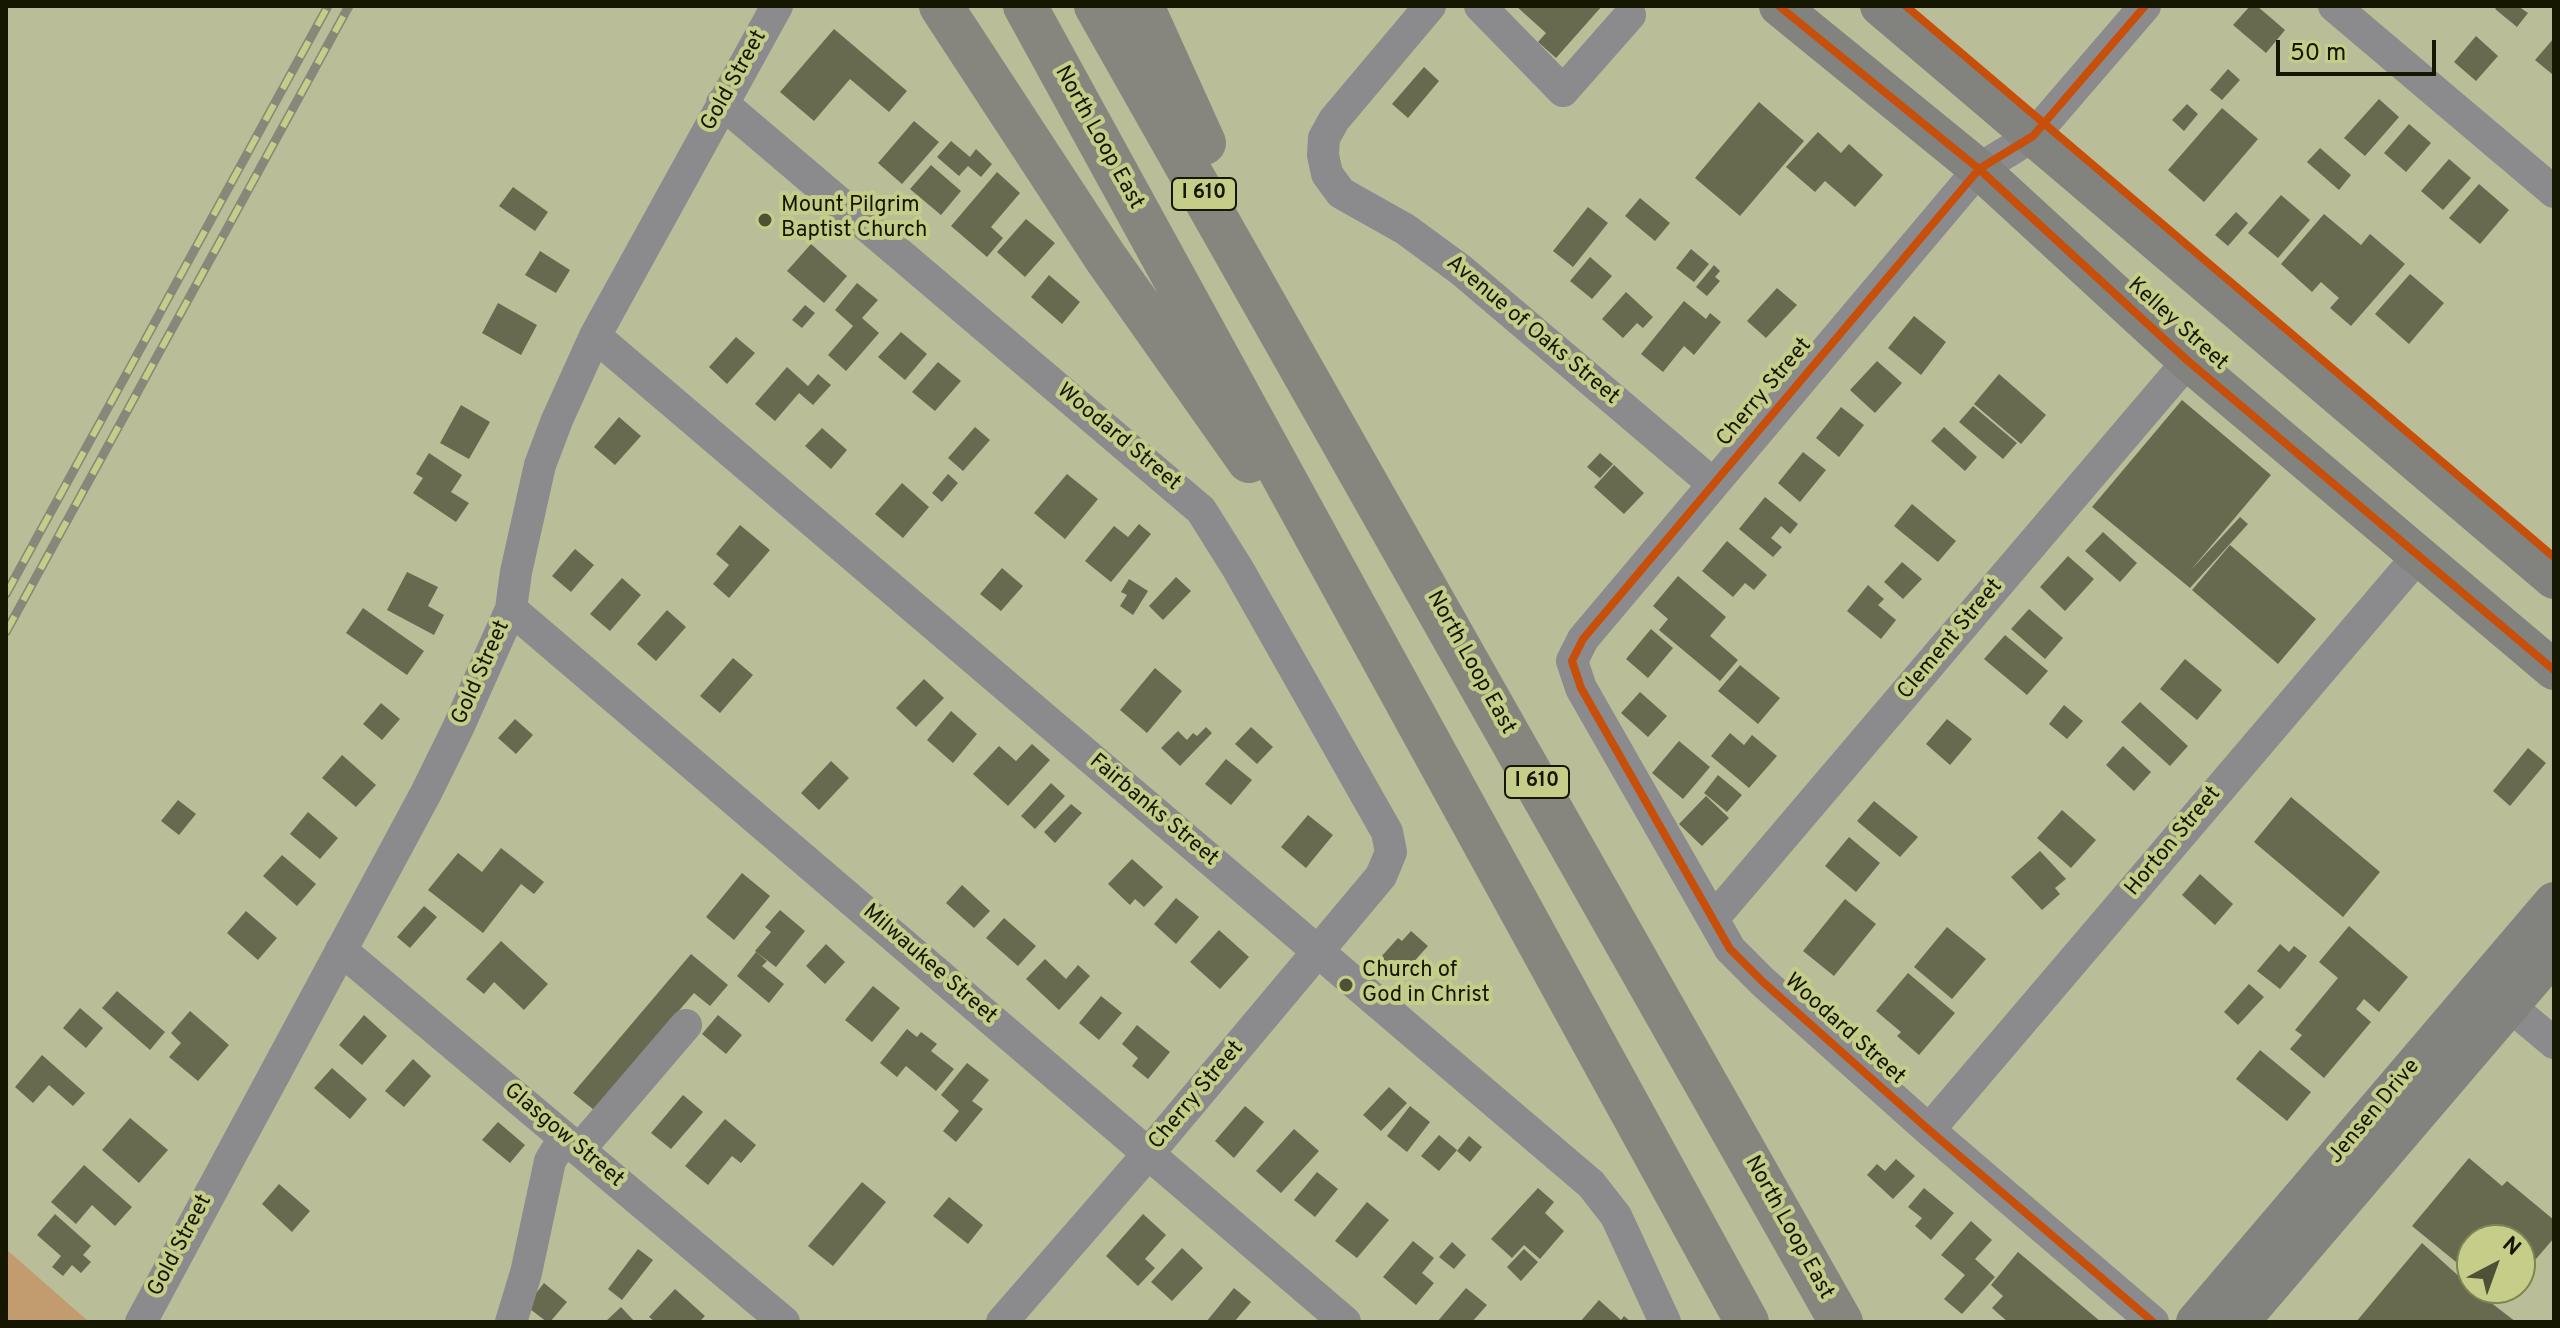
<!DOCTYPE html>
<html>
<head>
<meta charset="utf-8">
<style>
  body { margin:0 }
  #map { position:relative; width:2560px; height:1328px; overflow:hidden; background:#b9be98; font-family:Overpass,sans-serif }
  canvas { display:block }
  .frame { position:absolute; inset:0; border:8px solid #151700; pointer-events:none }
  .north { position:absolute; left:2456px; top:1224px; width:80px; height:80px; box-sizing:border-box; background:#c5cd89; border:2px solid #7f8452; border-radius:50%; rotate:41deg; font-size:22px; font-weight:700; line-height:32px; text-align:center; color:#151700 }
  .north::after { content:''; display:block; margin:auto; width:28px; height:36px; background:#4e5135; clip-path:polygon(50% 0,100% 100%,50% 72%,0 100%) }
  .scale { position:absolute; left:2276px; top:40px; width:160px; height:36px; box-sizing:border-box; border:4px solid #151700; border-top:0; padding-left:10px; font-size:24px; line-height:28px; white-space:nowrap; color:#151700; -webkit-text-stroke:6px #c5cd89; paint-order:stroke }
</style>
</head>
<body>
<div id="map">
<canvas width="2560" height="1328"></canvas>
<div class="frame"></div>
<div class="north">N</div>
<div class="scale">50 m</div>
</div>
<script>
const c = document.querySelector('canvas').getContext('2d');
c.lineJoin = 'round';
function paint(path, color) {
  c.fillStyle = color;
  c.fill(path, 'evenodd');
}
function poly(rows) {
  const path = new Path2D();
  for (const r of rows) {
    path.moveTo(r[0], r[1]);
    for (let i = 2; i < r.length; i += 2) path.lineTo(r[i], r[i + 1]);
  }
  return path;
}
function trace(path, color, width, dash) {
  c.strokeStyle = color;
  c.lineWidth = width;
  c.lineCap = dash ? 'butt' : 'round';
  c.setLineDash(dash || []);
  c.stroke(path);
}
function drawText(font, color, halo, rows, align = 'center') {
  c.font = font + ' Overpass,sans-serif';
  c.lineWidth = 8;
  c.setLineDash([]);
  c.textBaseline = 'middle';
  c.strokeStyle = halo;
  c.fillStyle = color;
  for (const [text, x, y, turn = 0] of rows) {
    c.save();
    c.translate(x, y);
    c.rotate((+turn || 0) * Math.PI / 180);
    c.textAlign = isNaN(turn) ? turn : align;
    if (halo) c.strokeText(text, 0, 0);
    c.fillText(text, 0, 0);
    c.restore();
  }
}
const forest = poly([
  [6,1249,89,1322,6,1322]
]);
const building = poly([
  [1516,6,1602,6,1556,58,1538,42,1546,33],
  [2250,6,2257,6,2285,30,2266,53,2233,25],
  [2498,6,2518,6,2528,13,2517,27,2495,9],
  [834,29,907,91,889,112,850,79,814,121,780,92],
  [2476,36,2498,56,2476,81,2454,62],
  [2554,38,2554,72,2552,74,2535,60],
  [1424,67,1439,81,1408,118,1392,104],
  [2228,69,2240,80,2222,100,2210,90],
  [2379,99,2399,117,2365,156,2344,138],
  [1759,102,1804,141,1740,216,1695,178],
  [2187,104,2198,114,2184,131,2172,120],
  [2222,108,2258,139,2204,202,2168,170],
  [914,121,939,142,902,184,878,163],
  [2409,124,2431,143,2406,172,2384,153],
  [1818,132,1841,153,1849,144,1883,175,1855,207,1825,181,1815,192,1786,167],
  [951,141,970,157,976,149,992,164,981,177,968,166,959,176,937,157],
  [2320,148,2351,175,2339,190,2307,162],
  [2449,159,2471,178,2443,210,2421,191],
  [931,165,961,191,941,215,910,189],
  [997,172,1020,193,991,227,1003,238,987,257,951,226],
  [2479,184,2509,210,2480,244,2449,218],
  [513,187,548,212,535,231,499,206],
  [2281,195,2310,220,2278,258,2248,233],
  [1640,198,1670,223,1655,241,1625,216],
  [1588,207,1608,223,1573,267,1553,251],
  [2236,212,2248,223,2228,246,2215,235],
  [2324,214,2361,245,2370,234,2405,264,2351,326,2330,308,2339,298,2321,282,2312,292,2281,264],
  [1026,219,1055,243,1025,277,997,252],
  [811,244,847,276,824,303,787,271],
  [1691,249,1709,264,1694,282,1676,268],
  [540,251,570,270,556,293,525,275],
  [1590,257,1612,276,1592,299,1570,281],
  [1714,265,1720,271,1715,277,1720,281,1707,296,1696,287],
  [2410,274,2444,303,2409,344,2375,314],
  [1049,275,1080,302,1062,324,1031,297],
  [857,283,878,300,862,318,879,333,846,371,828,355,853,326,835,310],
  [1777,288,1797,305,1766,338,1747,321],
  [1626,292,1653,317,1643,328,1637,323,1623,338,1602,319],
  [1684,301,1706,319,1710,313,1721,322,1694,355,1684,346,1663,372,1641,354],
  [498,303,537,325,521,355,482,333],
  [805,305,815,313,802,328,792,320],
  [1914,316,1946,342,1921,375,1888,348],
  [901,332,927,354,905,380,878,357],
  [736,337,755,353,727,384,709,367],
  [1877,361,1902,383,1875,413,1850,390],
  [938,362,961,381,935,411,912,392],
  [787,367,808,386,818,374,831,385,813,405,799,393,775,421,755,404],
  [1999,374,2046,415,2021,444,1974,404],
  [2182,400,2271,475,2190,571,2240,517,2248,524,2190,588,2092,507],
  [461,405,490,422,469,459,440,443],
  [1973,406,2017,443,2003,459,1959,422],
  [1841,407,1864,425,1839,457,1816,438],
  [619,417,641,436,615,465,594,447],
  [975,427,990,440,963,471,948,458],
  [1944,427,1977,457,1965,471,1931,441],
  [822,428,847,450,831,469,805,446],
  [1803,452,1826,470,1800,502,1778,483],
  [429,453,462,475,451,492,469,503,456,522,413,493,423,478,416,474],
  [1600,453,1613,464,1600,478,1587,467],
  [1614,465,1644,493,1624,514,1594,487],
  [948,474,958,483,942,502,932,493],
  [1067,474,1098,499,1065,539,1034,513],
  [902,483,929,507,903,538,875,514],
  [1765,497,1798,524,1790,534,1781,526,1771,538,1782,547,1773,557,1739,529],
  [1912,504,1956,541,1938,562,1894,526],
  [1139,524,1151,534,1111,582,1085,561,1114,526,1128,537],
  [740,525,770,550,729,598,713,584,729,565,716,554],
  [2103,532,2137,563,2120,582,2085,551],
  [1727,541,1767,575,1754,590,1745,583,1733,597,1702,571],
  [2230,545,2316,619,2278,664,2192,590],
  [575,549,594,565,571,592,552,576],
  [2068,556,2094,579,2065,611,2040,587],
  [1902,562,1922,579,1903,599,1884,582],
  [1002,568,1023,586,1001,611,980,594],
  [407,572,438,587,428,606,444,615,434,635,387,610],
  [1678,576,1726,617,1710,636,1738,660,1720,681,1659,630,1668,619,1653,606],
  [1176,577,1191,591,1163,620,1149,606],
  [622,578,641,595,610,631,590,614],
  [1129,579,1148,591,1133,615,1120,606,1127,595,1121,592],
  [1868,585,1884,599,1878,605,1896,620,1881,639,1847,611],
  [363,608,424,651,407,675,346,633],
  [2029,609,2063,638,2045,659,2011,629],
  [667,610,686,627,656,661,637,644],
  [1651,629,1673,648,1648,678,1626,659],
  [2005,635,2048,671,2027,695,1984,659],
  [733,658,753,675,720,713,700,696],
  [2185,659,2222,690,2197,720,2160,689],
  [1740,665,1780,698,1758,724,1718,691],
  [1155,668,1182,691,1147,733,1120,710],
  [924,679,944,698,916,727,896,708],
  [1640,692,1667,716,1648,737,1621,713],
  [2140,702,2188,746,2170,766,2121,722],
  [381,703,400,719,382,740,363,724],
  [2064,705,2083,721,2067,739,2049,724],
  [951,711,977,734,953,763,927,740],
  [515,719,533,735,516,754,498,738],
  [1947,719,1972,739,1950,765,1926,744],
  [1206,727,1212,733,1180,766,1161,748,1178,731,1187,740,1193,733,1197,736],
  [1251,727,1273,747,1257,764,1235,744],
  [1730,733,1744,745,1752,735,1777,756,1749,788,1711,756],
  [1679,741,1710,767,1683,799,1652,773],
  [1032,744,1050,760,1008,806,973,774,999,746,1016,761],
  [2123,746,2151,772,2134,791,2106,765],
  [2528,748,2546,763,2510,806,2493,791],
  [342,755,376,785,356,807,322,778],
  [1226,759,1252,780,1231,805,1205,784],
  [831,761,849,778,819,810,801,793],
  [1718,775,1742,795,1727,812,1704,793],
  [1051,783,1065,796,1035,829,1021,816],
  [1706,796,1729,818,1702,846,1679,824],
  [2291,797,2380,872,2343,917,2254,842],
  [178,800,196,814,179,835,161,821],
  [1874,801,1918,837,1900,857,1857,821],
  [1071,804,1082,813,1055,843,1044,832],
  [2062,810,2096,840,2071,868,2037,838],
  [308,812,338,838,320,859,290,834],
  [1308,815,1333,835,1306,868,1281,847],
  [1849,837,1880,863,1856,892,1825,866],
  [501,848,544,882,534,894,521,884,483,933,428,890,458,853,482,872],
  [2040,851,2066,879,2055,888,2060,894,2042,910,2011,877],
  [282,855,316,884,297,906,263,876],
  [1132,859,1163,887,1144,907,1135,899,1130,905,1108,884],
  [742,873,770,896,734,940,706,917],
  [2200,874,2233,904,2215,925,2182,895],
  [962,885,990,911,974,928,946,903],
  [1176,898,1199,917,1176,944,1154,924],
  [1845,899,1876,924,1834,976,1803,951],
  [424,906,437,917,410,948,397,937],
  [780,910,805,931,776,967,755,951,771,932,765,927],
  [246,911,277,938,258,960,227,933],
  [1004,918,1036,946,1018,966,986,938],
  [2349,926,2408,977,2379,1012,2364,999,2356,1009,2371,1022,2324,1078,2290,1049,2302,1035,2295,1030,2338,978,2319,962],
  [1947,927,1986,959,1952,999,1914,967],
  [1219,930,1249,957,1220,989,1190,962],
  [1411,931,1428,946,1400,977,1380,958,1398,938,1402,941],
  [501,941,548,984,524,1010,494,982,484,994,466,979],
  [826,944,845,962,825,984,806,966],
  [2280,944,2289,952,2294,946,2307,956,2280,989,2257,971],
  [756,952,767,961,762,966,784,984,769,1003,737,976],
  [691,954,728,985,710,1006,694,993,594,1110,573,1093],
  [1045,959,1066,979,1078,965,1090,976,1059,1010,1026,979],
  [1908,973,1955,1013,1919,1055,1897,1036,1901,1032,1876,1011],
  [2249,984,2264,997,2238,1025,2224,1012],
  [873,986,900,1008,872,1042,845,1020],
  [117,991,165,1032,150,1050,102,1008],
  [1101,996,1122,1013,1099,1040,1079,1023],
  [80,1008,103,1028,86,1048,63,1028],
  [190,1011,229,1045,198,1081,169,1057,181,1043,171,1033],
  [364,1015,387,1036,362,1065,339,1045],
  [718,1015,742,1035,726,1054,702,1034],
  [1137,1025,1170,1052,1148,1079,1132,1066,1138,1058,1122,1044],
  [907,1029,917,1037,921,1032,937,1044,931,1051,954,1069,936,1091,906,1066,897,1077,880,1063],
  [2260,1050,2311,1092,2287,1121,2236,1079],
  [42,1055,85,1093,73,1106,49,1085,33,1103,15,1087],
  [413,1059,431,1076,404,1107,385,1091],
  [967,1063,989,1080,972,1101,983,1109,956,1142,943,1131,959,1111,941,1095],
  [332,1068,367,1099,350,1119,314,1088],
  [1389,1087,1407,1103,1381,1131,1363,1115],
  [683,1095,703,1112,671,1149,651,1133],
  [1245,1106,1264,1122,1234,1158,1215,1141],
  [1410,1106,1430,1122,1407,1152,1387,1136],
  [130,1118,168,1150,139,1183,102,1150],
  [725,1119,756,1145,741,1163,732,1156,708,1185,685,1166],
  [498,1122,525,1145,510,1163,482,1140],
  [1294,1129,1319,1151,1281,1193,1256,1171],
  [1439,1135,1457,1150,1439,1171,1421,1156],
  [1469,1136,1482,1147,1470,1162,1457,1151],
  [2469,1158,2502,1186,2507,1181,2554,1220,2554,1238,2530,1266,2520,1258,2520,1240,2472,1240,2472,1275,2412,1226],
  [1896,1159,1915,1176,1893,1199,1867,1175,1877,1164,1885,1171],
  [84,1165,132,1207,115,1226,92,1205,76,1224,51,1202],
  [1317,1172,1338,1189,1315,1217,1294,1200],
  [862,1182,886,1202,833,1266,808,1246],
  [279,1184,310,1211,292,1232,262,1204],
  [1538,1188,1554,1202,1545,1213,1564,1231,1540,1259,1524,1245,1512,1258,1491,1239],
  [1924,1188,1954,1213,1931,1240,1915,1226,1922,1218,1908,1207],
  [949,1197,983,1225,968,1244,933,1216],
  [1367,1202,1389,1220,1357,1258,1335,1241],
  [55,1214,91,1246,83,1255,91,1262,81,1273,72,1265,63,1276,52,1267,61,1256,37,1235],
  [1143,1214,1166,1235,1145,1259,1155,1268,1138,1286,1106,1256],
  [1971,1221,1992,1240,1975,1259,1995,1277,1962,1314,1944,1299,1965,1275,1941,1255],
  [1413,1241,1434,1258,1422,1273,1434,1283,1416,1305,1383,1277],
  [1452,1242,1466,1255,1454,1269,1439,1257],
  [2422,1243,2472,1288,2516,1322,2356,1322],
  [1182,1248,1203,1268,1172,1301,1151,1282],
  [638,1249,653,1260,622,1300,608,1289],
  [1524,1249,1538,1262,1521,1281,1507,1267],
  [2018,1252,2101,1322,2008,1322,1992,1308,2003,1296,1991,1285],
  [544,1283,567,1302,550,1322,547,1322,526,1306],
  [1234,1288,1251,1302,1234,1322,1206,1322],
  [1466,1288,1487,1305,1472,1322,1437,1322],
  [675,1289,705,1316,699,1322,655,1322,649,1317],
  [1599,1300,1621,1320,1624,1316,1631,1322,1580,1322],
  [621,1307,635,1322,605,1322]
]);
const minor = poly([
  [1430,6,1334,120,1324,138,1323,155,1327,174,1341,193,1405,229,1461,270,1712,483],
  [1480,6,1563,91,1630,15],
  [2145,6,2033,136,1979,169,1583,639,1572,661,1581,688,1730,949,1763,982,1929,1130,2153,1322],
  [2334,6,2554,192],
  [722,103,1201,510,1238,569,1387,832,1391,852,1381,876,1148,1154,1002,1322],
  [595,336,1591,1184,1616,1216,1665,1322],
  [511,609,1345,1322],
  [1713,919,2188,361],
  [341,950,784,1322],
  [2493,992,2554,1043],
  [1929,1130,2419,555],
  [579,1150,686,1025],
  [141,1322,426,793,458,728,511,609,516,572,540,465,557,420,595,336,777,6],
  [511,1322,526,1273,550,1161,564,1138]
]);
const major = poly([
  [1779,6,1979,169,2188,361,2554,670],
  [1880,6,2554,579],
  [2196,1322,2554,902],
  [2239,1322,2554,953]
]);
const highway = poly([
  [941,6,1105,257,1249,461],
  [1025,6,1747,1322],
  [1096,6,1841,1322],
  [1142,6,1204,143]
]);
const rail = poly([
  [6,594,328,6],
  [6,632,349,6]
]);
const cycleway = poly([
  [1779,6,1979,169,2188,361,2554,670],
  [1906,6,2554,557],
  [2145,6,2033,136,1979,169,1583,639,1572,661,1581,688,1730,949,1763,982,1929,1130,2153,1322]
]);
const markers = [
  [765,220,8,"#4e5135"],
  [1346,985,8,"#4e5135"]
];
const shields = [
  [1204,194,64],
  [1537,782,64]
];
const shieldNames = [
  ["I 610",1204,194],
  ["I 610",1537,782]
];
const streetNames = [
  ["Gold Street",735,81,-61],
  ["North Loop East",1098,138,61],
  ["Kelley Street",2177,325,42],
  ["Avenue of Oaks Street",1532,331,40],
  ["Cherry Street",1765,393,-50],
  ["Woodard Street",1118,438,40],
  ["Clement Street",1951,640,-50],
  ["North Loop East",1470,663,61],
  ["Gold Street",482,673,-66],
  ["Fairbanks Street",1153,811,40],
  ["Horton Street",2174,842,-50],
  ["Milwaukee Street",929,965,41],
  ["Woodard Street",1844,1030,42],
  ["Cherry Street",1197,1096,-50],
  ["Jensen Drive",2375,1112,-50],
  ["Glasgow Street",563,1136,40],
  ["North Loop East",1788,1228,61],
  ["Gold Street",181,1246,-62]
];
const poiNames = [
  ["Mount Pilgrim",781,207],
  ["Baptist Church",781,232],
  ["Church of",1362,972],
  ["God in Christ",1362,997]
];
paint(forest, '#c29b6e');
paint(building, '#676a4e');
trace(minor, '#8b8a8d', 32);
trace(major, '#82827f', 40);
trace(highway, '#86867e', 44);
trace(rail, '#87887a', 9);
trace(rail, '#c5cd89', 6, [18]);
trace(cycleway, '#c84f0a', 8);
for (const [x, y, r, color] of markers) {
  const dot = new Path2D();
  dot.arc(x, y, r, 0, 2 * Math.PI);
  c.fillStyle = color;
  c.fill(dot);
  trace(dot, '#c5cd89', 3);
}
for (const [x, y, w] of shields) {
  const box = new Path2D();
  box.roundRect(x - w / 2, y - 16, w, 32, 6);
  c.fillStyle = '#c5cd89';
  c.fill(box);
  trace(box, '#151700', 2);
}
drawText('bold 20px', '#151700', null, shieldNames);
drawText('22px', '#151700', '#c5cd89', streetNames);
drawText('22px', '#151700', '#c5cd89', poiNames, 'left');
</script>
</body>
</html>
